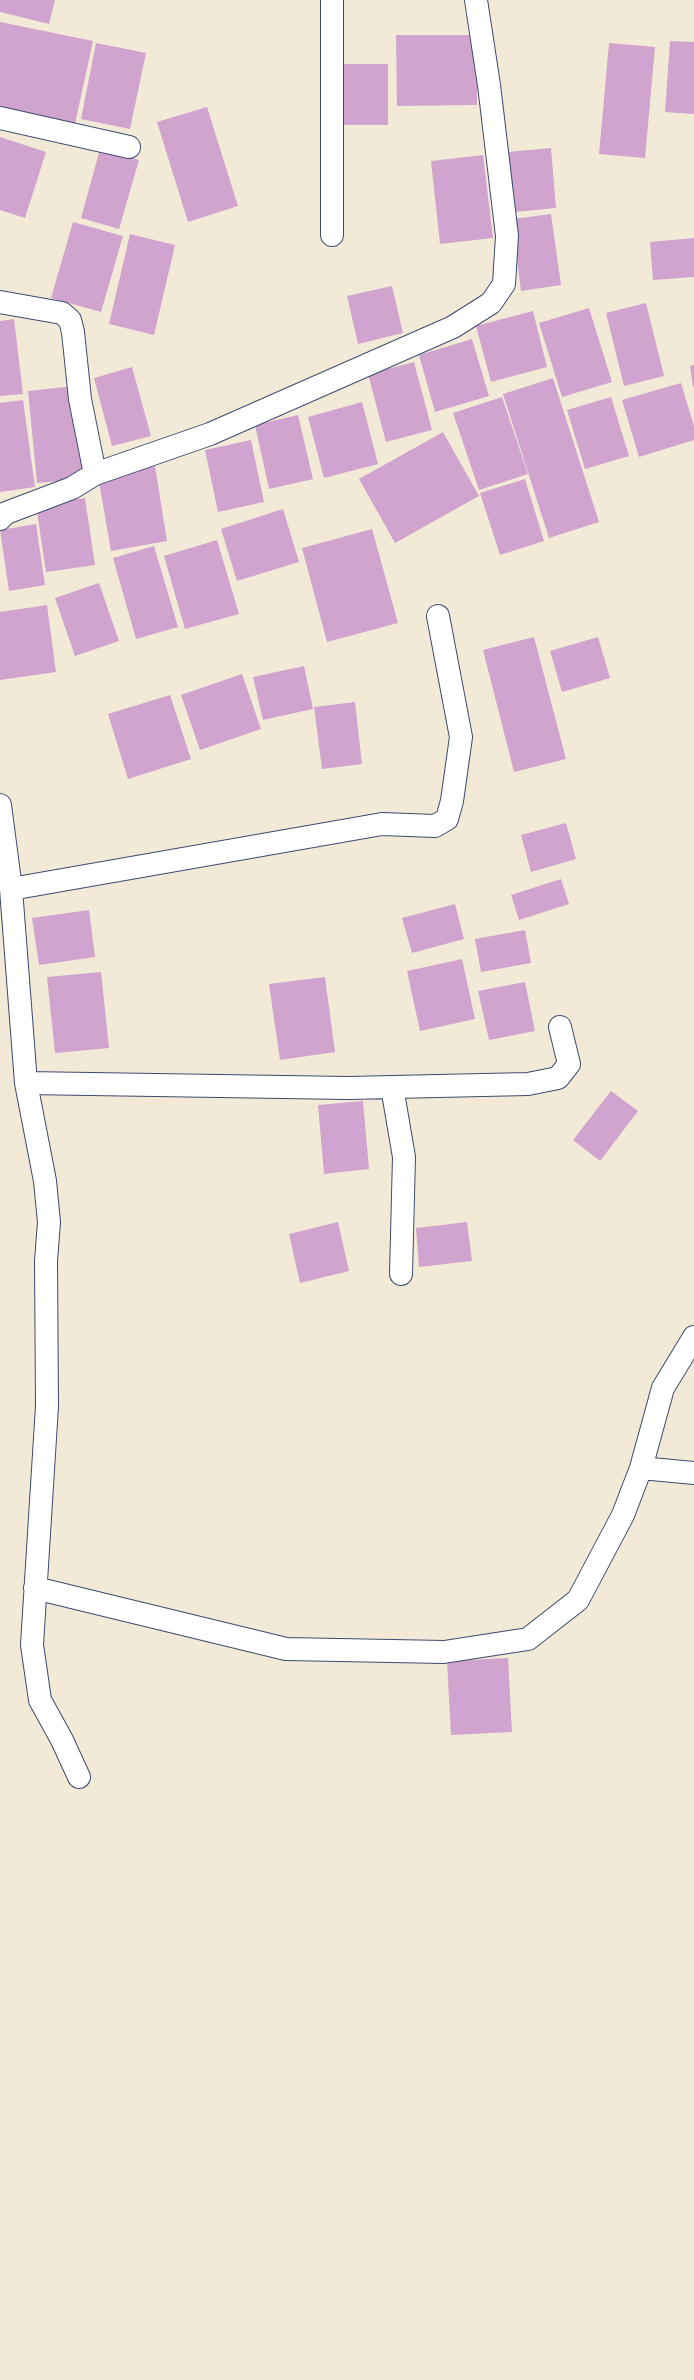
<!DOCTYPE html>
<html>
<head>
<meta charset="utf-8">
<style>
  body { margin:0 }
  canvas { display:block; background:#f2ead7 }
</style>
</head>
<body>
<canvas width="694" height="2380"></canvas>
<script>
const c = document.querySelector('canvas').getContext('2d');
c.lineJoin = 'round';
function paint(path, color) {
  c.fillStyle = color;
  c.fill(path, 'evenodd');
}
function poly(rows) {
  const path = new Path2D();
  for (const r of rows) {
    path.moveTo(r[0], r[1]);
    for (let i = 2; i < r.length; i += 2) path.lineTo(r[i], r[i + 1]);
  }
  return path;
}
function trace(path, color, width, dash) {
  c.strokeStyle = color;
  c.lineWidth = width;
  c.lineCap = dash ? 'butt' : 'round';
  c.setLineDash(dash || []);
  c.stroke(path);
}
const building = poly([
  [0,0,55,0,49,24,0,12],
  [0,22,93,41,75,124,0,109],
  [396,35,477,35,477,105,397,106],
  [670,41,694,42,694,114,665,112],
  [96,43,146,53,130,129,81,119],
  [609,43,655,47,645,158,599,154],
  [339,64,388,64,388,125,339,125],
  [207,107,238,206,188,222,157,122],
  [0,137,46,152,25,218,0,210],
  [551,148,556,208,514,212,508,152],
  [100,149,139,160,119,229,81,218],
  [483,155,493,238,440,244,431,161],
  [551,214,561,285,521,291,512,219],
  [73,222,123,236,101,312,51,298],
  [130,234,175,245,154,335,109,324],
  [694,238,694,277,653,280,650,242],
  [392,286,403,333,358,344,347,296],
  [646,303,664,376,624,386,606,313],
  [589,308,612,382,562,397,539,323],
  [533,311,547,367,491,382,476,326],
  [14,319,23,394,0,396,0,321],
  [472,339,489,396,435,412,419,355],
  [414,362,432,430,386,442,368,374],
  [694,365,694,387,693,387,690,366],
  [132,367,151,436,112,446,94,378],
  [553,378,599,522,549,538,503,394],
  [681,383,694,426,694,440,639,457,622,400],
  [74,386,84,479,37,483,28,391],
  [502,397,528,474,479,490,453,413],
  [611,397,629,456,585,469,567,410],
  [23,400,35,487,0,492,0,403],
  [362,402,378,464,324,478,308,417],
  [298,415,313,479,269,489,255,425],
  [443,432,479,496,395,543,359,479],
  [251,440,264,502,218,512,205,450],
  [155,466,167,541,111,551,98,476],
  [525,479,544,541,500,555,480,493],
  [85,498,95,565,46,572,36,505],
  [283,509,299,562,237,581,221,529],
  [36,524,45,585,9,591,0,530],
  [372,529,398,623,327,642,302,548],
  [217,540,239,614,185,629,164,556],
  [154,546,178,627,136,639,113,558],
  [99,583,119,641,75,656,55,598],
  [47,605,56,672,0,680,0,612],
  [534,637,566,759,514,772,483,650],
  [598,637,610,678,562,692,550,651],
  [304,666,313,709,263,720,253,677],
  [242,674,261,729,200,750,181,695],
  [170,695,191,759,128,779,108,714],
  [355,702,362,764,322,769,314,707],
  [566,823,576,859,531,872,521,835],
  [561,879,569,904,519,920,511,895],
  [455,904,464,939,412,953,402,918],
  [89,910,95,957,39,965,32,918],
  [525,930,531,963,481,972,475,939],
  [462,959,475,1019,420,1031,407,971],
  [101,972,109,1048,55,1053,47,977],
  [325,977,335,1052,280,1060,269,984],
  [525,982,535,1031,489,1040,478,991],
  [611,1091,638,1111,600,1161,573,1140],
  [363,1101,369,1169,324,1174,318,1105],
  [338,1222,349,1271,300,1283,289,1234],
  [467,1222,472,1261,419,1267,416,1228],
  [508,1658,512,1732,451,1735,447,1661]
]);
const street = poly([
  [332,0,332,235],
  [0,118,129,147],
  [0,302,62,313,70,320,73,332,80,399,95,474],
  [0,519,6,513,72,488,95,474,210,434,453,327,491,303,504,284,507,236,489,85,476,0],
  [0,805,11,889,26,1083,45,1181,49,1222,46,1261,47,1406,32,1645,40,1700,62,1740,79,1777],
  [11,889,382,824,435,826,447,819,452,801,461,737,438,616],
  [26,1083,348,1088,528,1084,558,1078,569,1064,560,1027],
  [392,1087,404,1157,401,1274],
  [641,1468,694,1473],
  [35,1588,286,1649,444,1652,528,1639,578,1600,623,1515,641,1468,663,1388,694,1337]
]);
paint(building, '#d0a4ce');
trace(street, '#3b4b70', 24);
trace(street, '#fff', 22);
</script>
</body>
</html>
